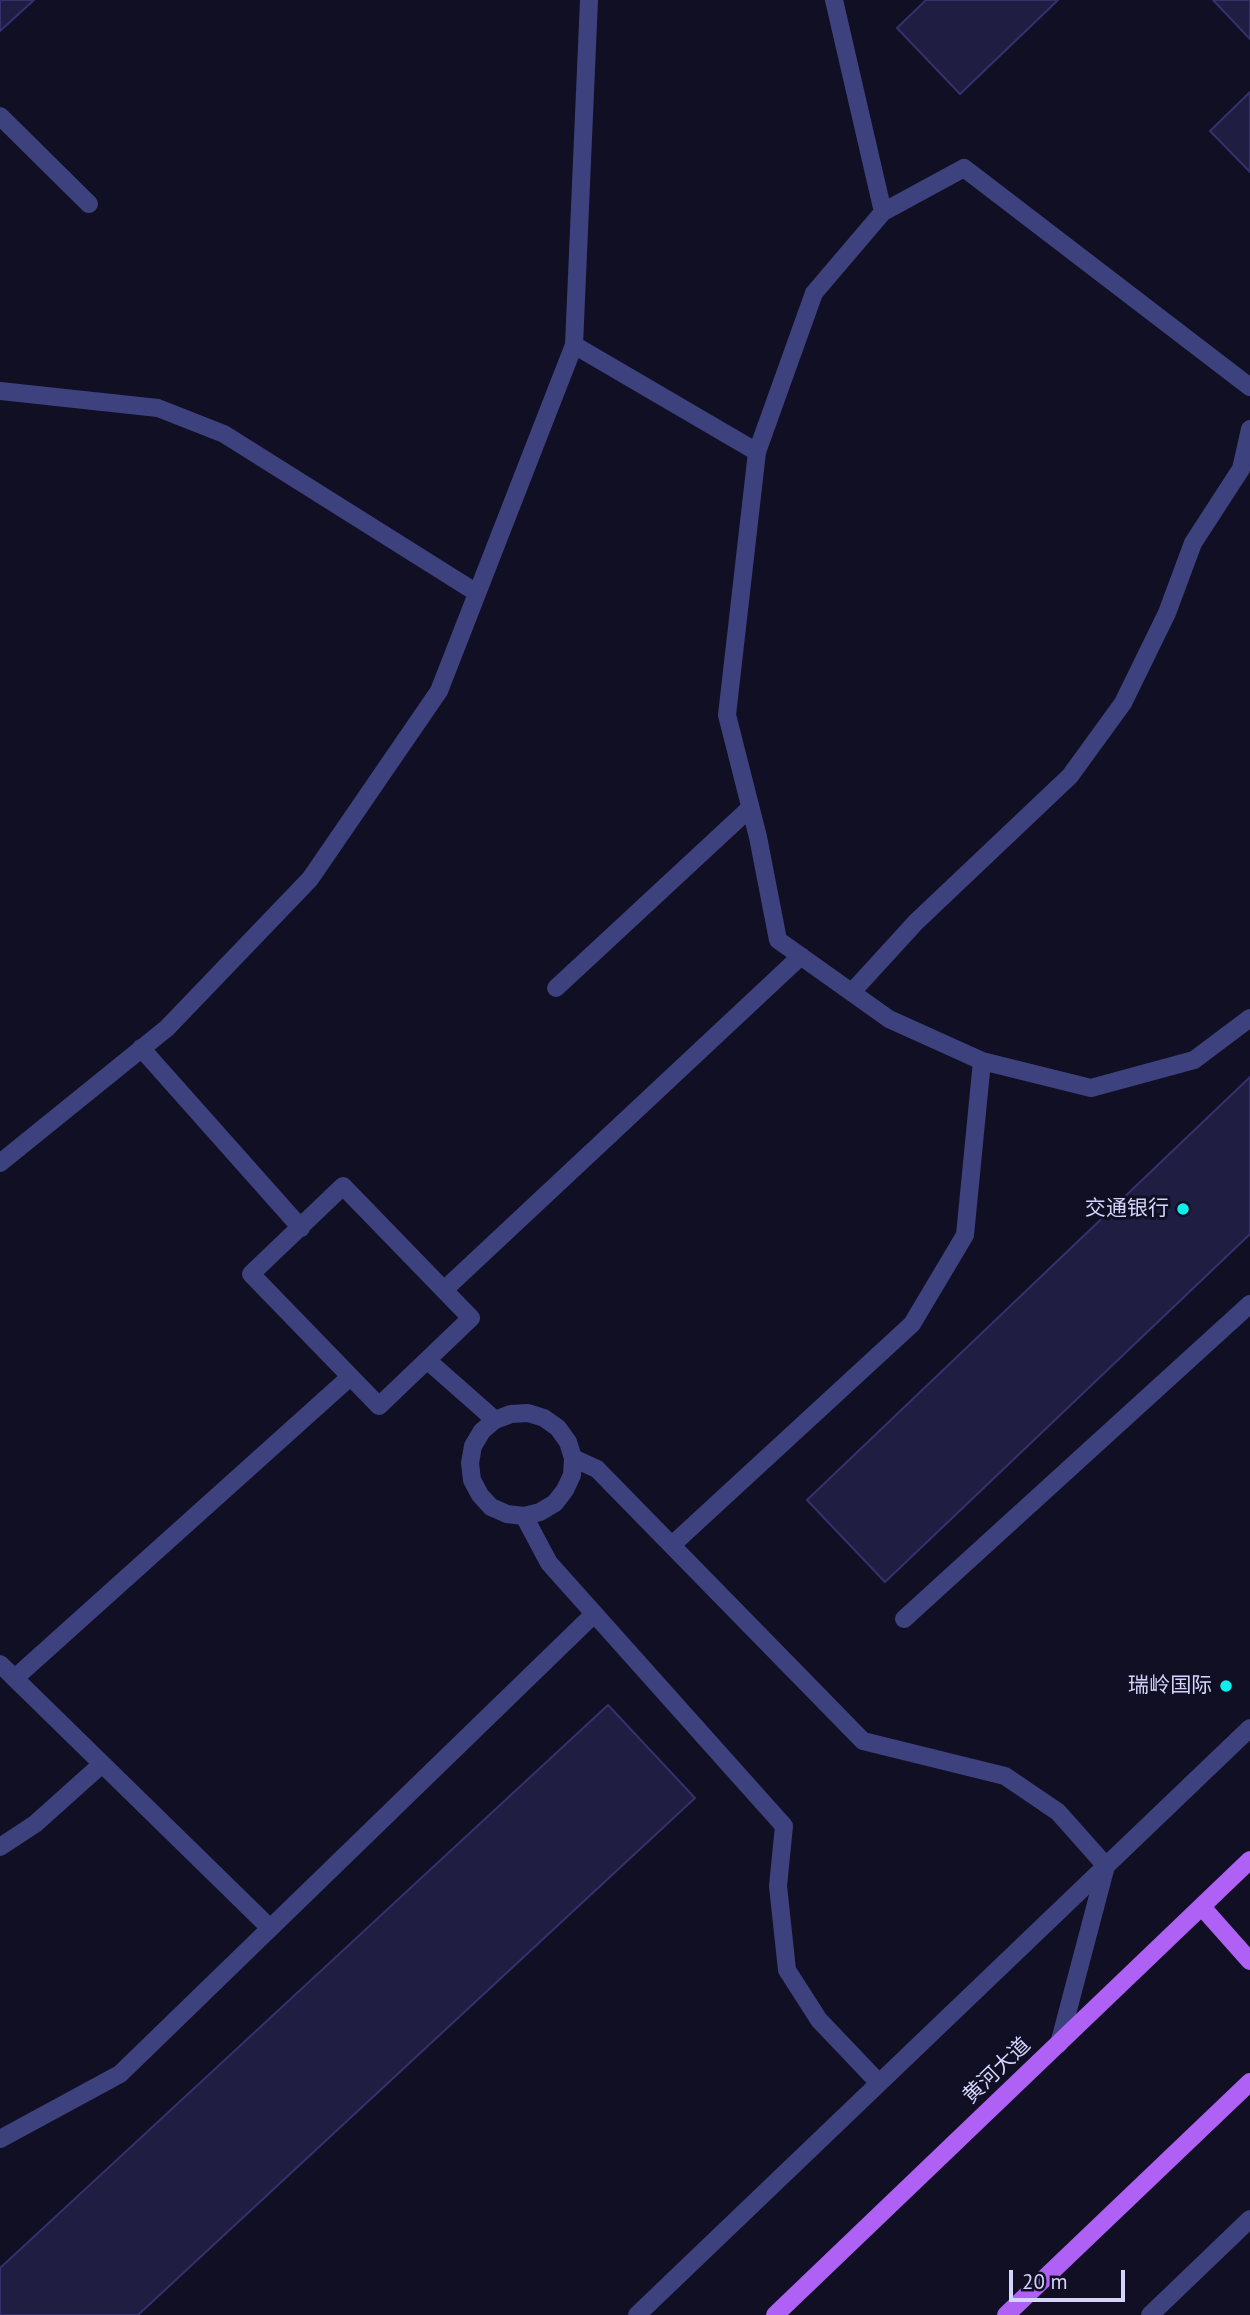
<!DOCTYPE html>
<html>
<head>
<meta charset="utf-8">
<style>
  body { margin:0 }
  #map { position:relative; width:1250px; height:2315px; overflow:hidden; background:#110f23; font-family:"PT Sans",sans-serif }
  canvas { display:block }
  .scale { position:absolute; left:1009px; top:2270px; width:116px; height:32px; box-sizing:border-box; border:4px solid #d4d4fd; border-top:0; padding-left:9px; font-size:21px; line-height:24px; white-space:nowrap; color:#d4d4fd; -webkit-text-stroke:5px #110f23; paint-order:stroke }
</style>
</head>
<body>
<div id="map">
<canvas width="1250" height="2315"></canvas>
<div class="scale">20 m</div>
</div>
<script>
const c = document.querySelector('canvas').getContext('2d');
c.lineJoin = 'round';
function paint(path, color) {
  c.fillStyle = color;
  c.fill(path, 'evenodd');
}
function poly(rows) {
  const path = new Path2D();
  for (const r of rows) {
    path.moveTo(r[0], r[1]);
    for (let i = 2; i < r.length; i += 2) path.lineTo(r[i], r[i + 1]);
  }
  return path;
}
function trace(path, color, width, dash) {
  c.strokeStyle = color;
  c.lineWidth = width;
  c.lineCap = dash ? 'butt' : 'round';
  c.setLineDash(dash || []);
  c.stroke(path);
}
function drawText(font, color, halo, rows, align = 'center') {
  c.font = font + ' "PT Sans","Noto Sans SC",sans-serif';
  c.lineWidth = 6;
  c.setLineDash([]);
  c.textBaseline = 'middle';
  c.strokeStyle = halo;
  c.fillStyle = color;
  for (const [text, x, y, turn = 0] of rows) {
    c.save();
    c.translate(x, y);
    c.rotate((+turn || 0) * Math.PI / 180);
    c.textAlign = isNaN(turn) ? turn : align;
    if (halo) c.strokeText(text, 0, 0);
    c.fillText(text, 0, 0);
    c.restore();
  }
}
const building = poly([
  [0,0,34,0,0,31,0,0],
  [926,0,1058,0,960,94,897,28,926,0],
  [1213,0,1250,0,1250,39,1213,0],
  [1250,92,1250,172,1210,131,1250,92],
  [1250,1077,1250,1234,885,1582,807,1500,1250,1077],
  [608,1705,695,1798,138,2315,0,2315,0,2268,608,1705]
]);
const minor = poly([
  [834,0,883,212],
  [0,116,89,204],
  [574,345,757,452],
  [1250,387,964,168,883,212,814,293,757,452,727,715,758,837,778,940,889,1019,982,1061,1091,1088,1194,1060,1250,1018],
  [0,391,158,408,224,434,477,593],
  [556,988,750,808],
  [852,992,916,922,1070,776,1123,703,1167,613,1193,543,1241,469,1250,429],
  [141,1048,301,1228],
  [0,1163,167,1028,310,879,439,691,574,345,589,0],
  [343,1186,471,1318,379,1406,251,1274,343,1186],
  [444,1290,801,956],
  [427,1360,495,1420],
  [573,1458,572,1475,565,1490,555,1503,540,1512,524,1516,507,1514,491,1507,480,1495,472,1480,470,1463,473,1446,482,1431,495,1420,511,1414,528,1413,544,1418,558,1428,568,1442,573,1458,597,1469,863,1741,1005,1776,1058,1812,1106,1866,1059,2044],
  [524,1516,549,1563,784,1826,778,1886,787,1970,819,2020,879,2083],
  [672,1545,912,1324,965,1235,982,1061],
  [904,1619,1250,1304],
  [0,1664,270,1928],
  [15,1678,350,1377],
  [0,1847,35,1824,102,1764],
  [0,2139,120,2074,594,1614],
  [637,2315,1250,1728],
  [1150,2315,1250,2219]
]);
const major = poly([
  [1202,1907,1250,1961],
  [775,2315,1250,1860],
  [1006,2315,1250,2082]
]);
const markers = [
  [1183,1209,7,"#0eeeed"],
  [1226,1686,7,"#0eeeed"]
];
const poiNames = [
  ["交通银行",1169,1209],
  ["瑞岭国际",1212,1686]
];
const streetNames = [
  ["黄河大道",997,2071,-44]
];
paint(building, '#201d43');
trace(building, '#36306d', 2);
trace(minor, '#3d427f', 18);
trace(major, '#af61f6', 18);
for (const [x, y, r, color] of markers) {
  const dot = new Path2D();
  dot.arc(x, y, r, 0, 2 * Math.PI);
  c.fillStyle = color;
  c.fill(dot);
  trace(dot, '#110f23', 2.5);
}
drawText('21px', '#d4d4fd', '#110f23', poiNames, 'right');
drawText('21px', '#d4d4fd', '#110f23', streetNames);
</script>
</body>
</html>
